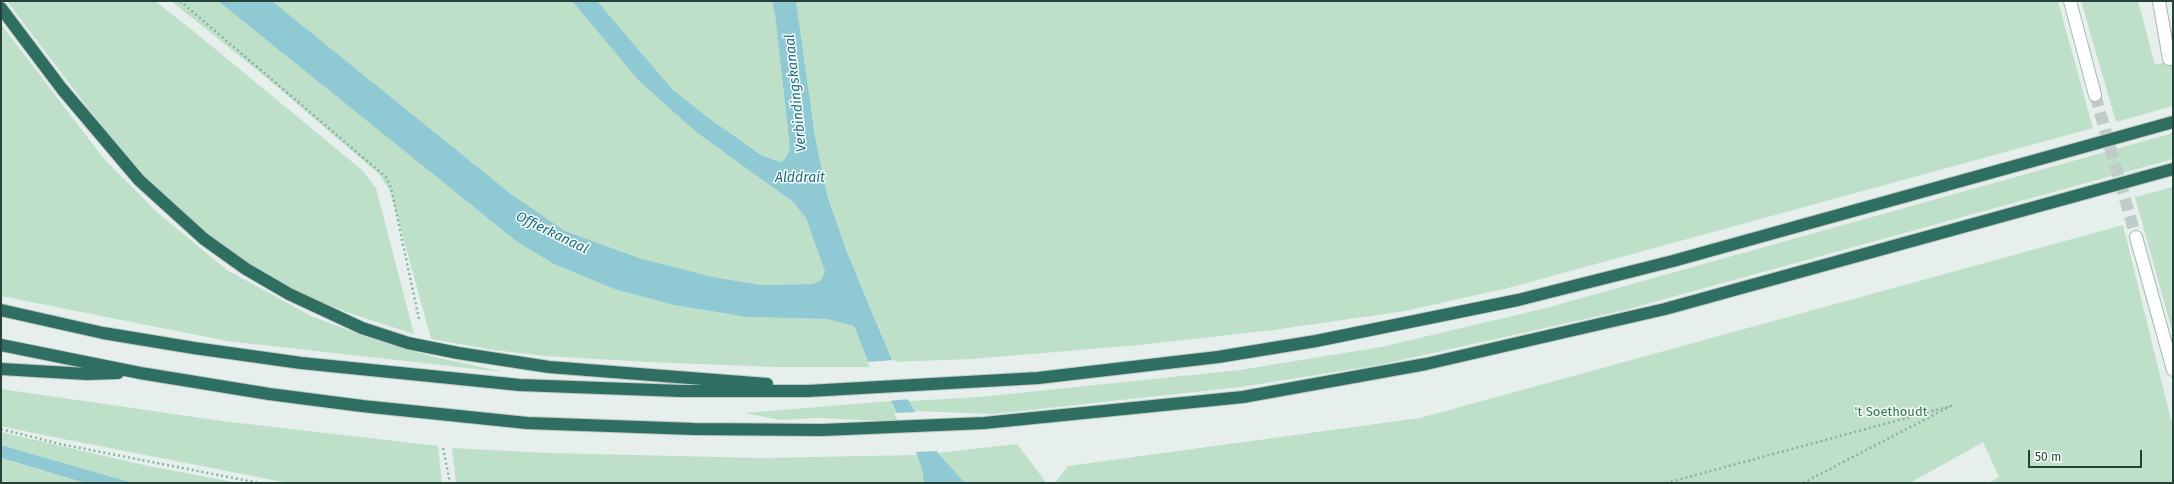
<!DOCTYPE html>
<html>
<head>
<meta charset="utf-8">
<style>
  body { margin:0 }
  #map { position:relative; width:2174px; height:484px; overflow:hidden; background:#e6efeb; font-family:"Fira Sans",sans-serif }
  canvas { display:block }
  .frame { position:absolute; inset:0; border:2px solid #24423a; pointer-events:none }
  .scale { position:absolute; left:2028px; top:450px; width:114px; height:18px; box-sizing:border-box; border:2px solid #24423a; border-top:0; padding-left:5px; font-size:12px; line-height:14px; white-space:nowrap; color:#24423a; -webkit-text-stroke:3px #f7fbf9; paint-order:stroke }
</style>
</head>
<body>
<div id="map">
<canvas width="2174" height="484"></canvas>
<div class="frame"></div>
<div class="scale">50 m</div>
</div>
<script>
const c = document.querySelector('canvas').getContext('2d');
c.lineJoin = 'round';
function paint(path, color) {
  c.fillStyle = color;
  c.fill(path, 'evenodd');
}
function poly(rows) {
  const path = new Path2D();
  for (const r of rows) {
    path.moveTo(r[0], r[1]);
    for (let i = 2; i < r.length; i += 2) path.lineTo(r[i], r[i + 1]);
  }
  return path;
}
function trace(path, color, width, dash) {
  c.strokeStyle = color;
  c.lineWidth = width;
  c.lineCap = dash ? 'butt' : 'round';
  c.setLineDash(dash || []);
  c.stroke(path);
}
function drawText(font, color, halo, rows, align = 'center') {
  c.font = font + ' "Fira Sans",sans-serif';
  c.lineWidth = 3;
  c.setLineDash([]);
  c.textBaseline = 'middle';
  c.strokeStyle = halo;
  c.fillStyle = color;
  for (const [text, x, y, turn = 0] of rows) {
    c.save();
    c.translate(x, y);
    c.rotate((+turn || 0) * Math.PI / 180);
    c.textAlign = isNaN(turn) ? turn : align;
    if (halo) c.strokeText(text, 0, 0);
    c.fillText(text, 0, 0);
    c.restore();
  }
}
const green = poly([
  [7,1,155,1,197,34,362,170,376,188,414,334,349,313,308,297,249,265,209,237,127,160],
  [171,1,218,1,516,241,617,290,674,305,747,317,827,319,854,326,870,367,775,367,648,362,545,356,494,350,431,339,391,193,379,174,268,79],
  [272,1,572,1,639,81,696,132,793,202,806,218,825,272,821,280,813,284,761,285,713,277,639,258,565,231,511,194],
  [597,1,772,1,775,14,790,148,786,159,781,162,764,156,710,119,673,90],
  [796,1,2058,1,2093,128,1512,287,1405,311,1273,330,1139,345,972,359,893,362,847,252,827,195,815,136],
  [2081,1,2138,1,2155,65,2173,60,2173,106,2116,122],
  [1,24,104,159,159,214,227,270,311,316,369,338,435,357,503,372,227,341,1,296],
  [2173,133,2173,159,1625,310,1379,365,1240,387,993,414,915,411,909,401,980,397,1240,370,1381,347,1546,308],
  [2173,187,2173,334,2135,197],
  [2123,225,2173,428,2173,483,1988,483,1999,477,1983,442,1910,483,1057,483,1056,481,1068,466,1420,418],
  [1,389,222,421,438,446,442,483,288,483,38,434,1,426],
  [891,401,900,422,819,418,780,420,745,413],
  [1,432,144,465,238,483,133,483,1,445],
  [1017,444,1045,481,1043,483,965,483,938,453],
  [452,448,549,453,761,458,917,455,922,469,924,483,456,483],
  [1,458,16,463,85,483,1,483]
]);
const water = poly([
  [218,1,272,1,511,194,565,231,639,258,713,277,761,285,813,284,821,280,825,272,806,218,793,202,696,132,639,81,572,1,597,1,673,90,710,119,763,156,781,162,786,158,790,148,775,15,772,1,796,1,815,136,827,195,847,252,909,401,938,453,965,483,924,483,922,469,917,455,891,401,870,367,854,326,827,319,747,317,674,305,617,290,554,264,516,241],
  [1,445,133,483,85,483,1,458]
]);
const pier = poly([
  [895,360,911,399,888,401,867,362],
  [918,412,939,451,915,452,894,413]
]);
const secondaryTunnel = poly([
  [2095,95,2136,237]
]);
const path = poly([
  [180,1,386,177,391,188,419,319],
  [1,429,60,444,259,483],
  [443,448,450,483],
  [1666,483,1951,406,1803,483]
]);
const street = poly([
  [2159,1,2169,59]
]);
const secondary = poly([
  [2070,1,2095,95],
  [2136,237,2173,370]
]);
const highway = poly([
  [1,8,62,89,139,180,204,239,246,269,289,294,362,328,408,343,458,353,549,367,767,384],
  [1,310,103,333,194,348,301,363,520,385,681,391,808,391,1038,378,1218,357,1316,341,1518,300,1673,261,2173,122],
  [1,345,140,373,269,394,362,406,527,423,694,429,822,430,984,423,1243,397,1426,364,1665,309,2173,169],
  [1,369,87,374,118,373]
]);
const parkNames = [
  ["'t Soethoudt",1891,412]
];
const waterNames = [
  ["Verbindingskanaal",796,93,-96],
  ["Alddrait",800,178],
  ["Offierkanaal",552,233,26]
];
paint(green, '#bfe0c8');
paint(water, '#8ec9d4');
paint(pier, '#e6efeb');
trace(secondaryTunnel, '#bfccc8', 12, [12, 6]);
trace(street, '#a8b8b2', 14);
trace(secondary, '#a4bbb3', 14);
trace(highway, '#c2cac8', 14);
trace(path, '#86b3a5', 2.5, [2, 3]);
trace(street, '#fff', 12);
trace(secondary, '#fff', 12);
trace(highway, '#2f6f62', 12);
drawText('13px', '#2d7a4b', '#f7fbf9', parkNames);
drawText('italic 14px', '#1c6f80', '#f7fbf9', waterNames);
</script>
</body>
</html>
